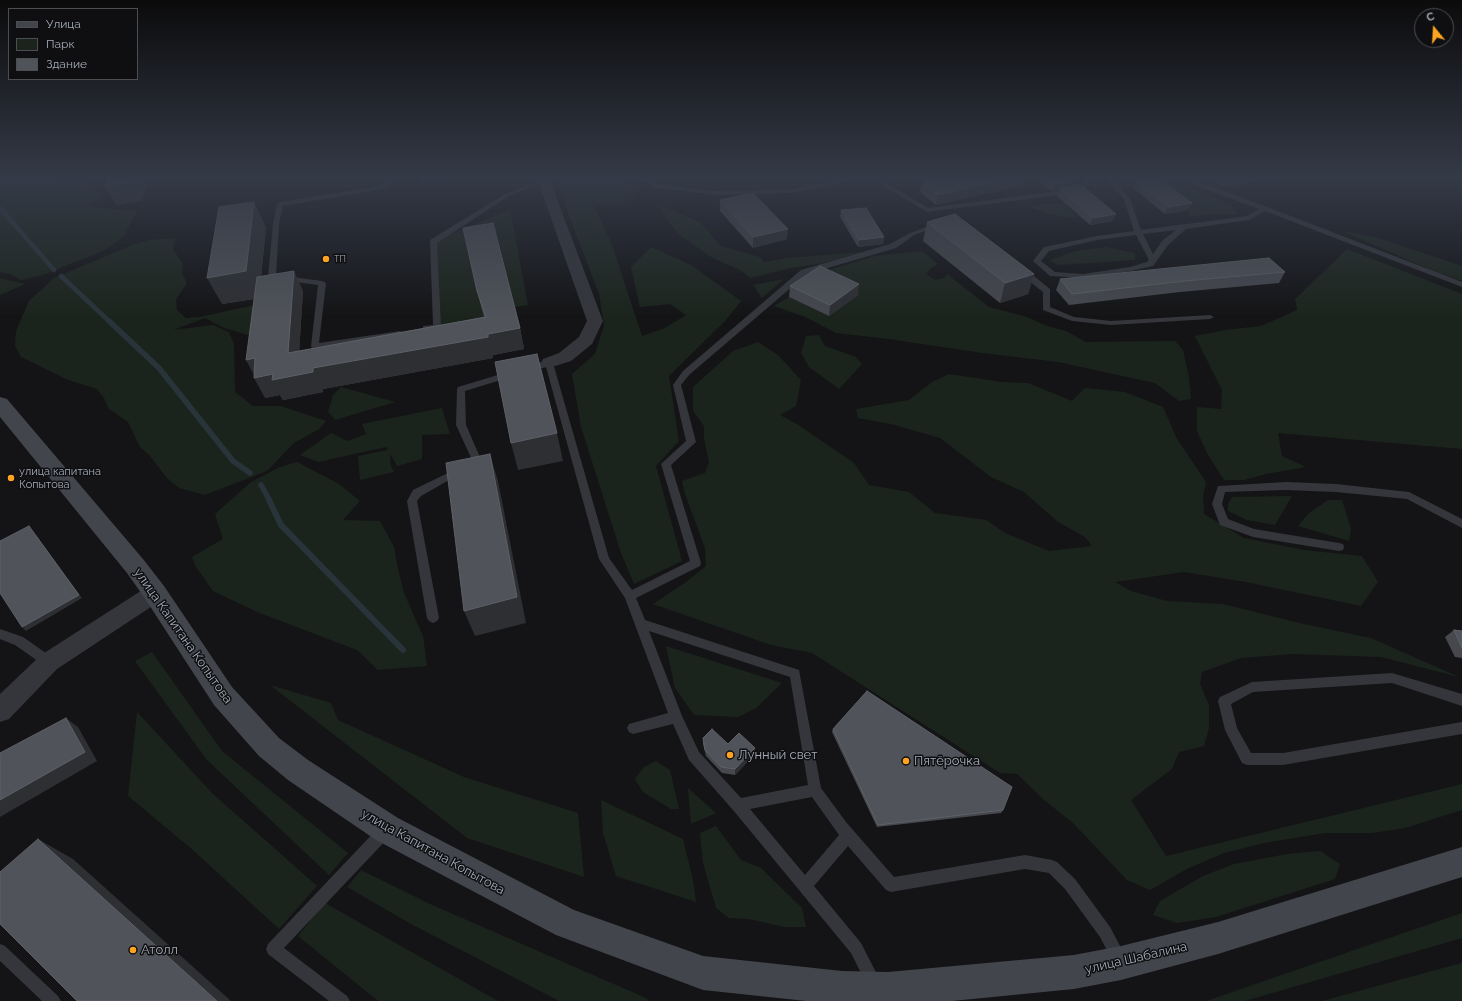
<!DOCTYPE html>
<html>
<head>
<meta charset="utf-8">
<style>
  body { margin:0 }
  #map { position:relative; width:1462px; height:1001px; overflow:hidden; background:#141416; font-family:Raleway,sans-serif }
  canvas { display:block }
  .legend { position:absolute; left:8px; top:8px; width:130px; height:72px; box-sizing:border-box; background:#0f0f11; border:1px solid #4b4d53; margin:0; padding:5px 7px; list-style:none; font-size:12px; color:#a4abb7 }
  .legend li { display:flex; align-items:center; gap:8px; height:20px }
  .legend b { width:20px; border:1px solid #4b4d53 }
  .north { position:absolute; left:1414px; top:8px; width:40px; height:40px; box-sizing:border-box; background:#0f0f11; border:1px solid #4b4d53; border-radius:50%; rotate:342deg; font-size:11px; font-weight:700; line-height:16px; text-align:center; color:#a4abb7 }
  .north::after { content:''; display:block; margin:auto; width:14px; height:18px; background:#ffa422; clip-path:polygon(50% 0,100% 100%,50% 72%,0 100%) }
</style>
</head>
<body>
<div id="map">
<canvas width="1462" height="1001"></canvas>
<ul class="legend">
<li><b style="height:5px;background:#42454b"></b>Улица</li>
<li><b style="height:11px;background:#1b241c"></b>Парк</li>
<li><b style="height:11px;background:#505359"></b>Здание</li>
</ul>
<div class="north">С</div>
</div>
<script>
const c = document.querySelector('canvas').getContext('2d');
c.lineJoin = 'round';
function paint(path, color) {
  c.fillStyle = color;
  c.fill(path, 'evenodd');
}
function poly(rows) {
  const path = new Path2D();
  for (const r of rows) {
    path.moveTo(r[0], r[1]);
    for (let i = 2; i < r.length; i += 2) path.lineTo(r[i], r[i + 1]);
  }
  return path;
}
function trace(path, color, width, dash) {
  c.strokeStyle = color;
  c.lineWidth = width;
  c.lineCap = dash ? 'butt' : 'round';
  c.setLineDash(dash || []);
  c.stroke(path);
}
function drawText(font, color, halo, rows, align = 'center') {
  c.font = font + ' Raleway,sans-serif';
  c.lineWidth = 3;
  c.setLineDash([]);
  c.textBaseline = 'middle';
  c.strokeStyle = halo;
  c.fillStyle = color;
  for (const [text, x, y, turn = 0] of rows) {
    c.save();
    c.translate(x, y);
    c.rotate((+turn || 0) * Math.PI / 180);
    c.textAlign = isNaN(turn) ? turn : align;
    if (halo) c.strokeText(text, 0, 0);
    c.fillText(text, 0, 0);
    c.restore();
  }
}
const green = poly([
  [0,178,91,179,88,188,104,195,98,200,90,204,91,207,133,210,139,212,135,215,124,236,105,250,43,275,21,280,12,275,0,272],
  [557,178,623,178,638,196,616,205,594,205,612,245,642,336,665,328,686,315,670,304,640,307,631,267,651,247,691,265,741,301,725,321,669,376,679,441,656,466,682,561,634,584,621,553,581,427,572,374,595,354,604,325,599,294,567,210],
  [1153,178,1192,188,1232,205,1238,214,1189,216,1189,210,1156,185],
  [1065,203,1076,218,1047,214,1029,206,1042,204],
  [660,205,700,222,721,246,760,257,764,262,787,258,862,252,823,263,791,268,750,278,740,270,711,257,680,235,665,218],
  [510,209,528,305,515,307,498,243,486,322,437,326,433,242],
  [1342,231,1375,237,1462,266,1462,281,1438,273],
  [175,238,173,249,183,264,182,275,186,280,186,285,176,299,177,310,186,318,200,317,259,304,255,337,224,328,205,318,173,330,213,325,229,332,234,344,235,392,253,406,281,406,326,421,319,429,294,443,267,471,205,495,179,488,167,478,149,455,140,447,128,422,109,409,104,398,97,389,68,380,21,357,15,346,16,331,29,301,54,278,132,245,149,240],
  [1106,247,1135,253,1135,260,1057,265,1050,260,1076,251],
  [1347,249,1462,294,1462,449,1278,433,1282,456,1306,467,1266,474,1244,480,1224,480,1207,453,1197,431,1197,407,1221,409,1222,390,1195,336,1225,330,1261,326,1297,310,1295,299],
  [922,251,938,264,931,268,926,274,935,280,945,278,947,274,989,307,1027,317,1047,326,1066,331,1086,342,1175,341,1183,350,1189,378,1191,399,1179,401,1155,383,1058,362,982,353,889,339,836,333,805,317,774,306,789,297,829,316,822,272,875,256],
  [0,278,25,284,0,295],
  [784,279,762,298,753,285],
  [819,335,825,346,856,357,862,364,839,389,809,367,801,353,806,336],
  [758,342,778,355,801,380,796,406,780,415,797,424,854,463,869,485,909,492,935,513,986,520,1005,533,1049,551,1092,546,1085,537,1058,522,1024,492,991,477,940,438,891,424,858,418,856,409,909,400,932,382,949,374,1002,382,1028,383,1072,401,1085,388,1125,392,1163,407,1177,439,1206,482,1203,496,1204,514,1244,538,1304,550,1362,556,1378,582,1361,606,1246,582,1184,572,1115,582,1131,591,1167,601,1223,604,1299,623,1371,638,1459,677,1381,657,1293,654,1241,658,1202,672,1200,684,1209,705,1209,728,1204,746,1179,752,1172,769,1131,800,1166,856,1462,784,1462,810,1405,828,1372,833,1325,833,1264,843,1224,853,1187,869,1150,890,1127,880,1074,824,1043,799,1017,774,1000,773,812,653,771,645,653,604,686,582,706,566,705,548,685,494,682,481,705,473,709,462,704,439,704,426,693,411,693,387,733,351],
  [341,387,395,402,335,420,328,412,333,395],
  [442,408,450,434,422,435,422,459,397,466,390,454,391,466,394,472,360,480,358,456,388,450,386,447,318,462,300,455,331,433,347,441,366,434,362,424],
  [297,462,339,484,360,501,343,520,380,521,394,547,398,569,404,593,423,636,427,666,378,670,357,650,257,612,213,591,196,567,192,557,223,539,215,514,251,482,280,467],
  [1292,496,1275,525,1247,520,1228,511,1228,504,1232,497],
  [1328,500,1342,500,1351,529,1349,541,1298,526,1309,513],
  [666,646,782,683,756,708,738,717,694,715,675,688],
  [152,652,222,751,348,853,329,875,207,760,135,661],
  [270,685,331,703,338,720,464,777,578,813,584,877,467,838],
  [137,712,212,793,317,886,279,929,194,851,128,796],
  [656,761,670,770,679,809,671,809,643,792,635,779,644,767],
  [688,788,716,813,691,824],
  [601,800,683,839,693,880,696,902,616,876,603,833],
  [716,826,741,860,761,868,802,908,806,927,784,927,749,919,729,918,716,908,703,863,700,833],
  [1320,851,1340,864,1335,879,1216,917,1177,923,1153,915,1160,901,1203,876,1234,864,1287,854],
  [361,870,430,904,646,998,649,1001,559,1001,411,924,347,887],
  [325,903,498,1001,378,1001,298,936],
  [1462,913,1462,938,1245,1001,1206,1001],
  [1462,963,1462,1001,1322,1001,1454,965]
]);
const streamFar2 = poly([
  [0,208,54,270],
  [61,276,110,322]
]);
const streamFar1 = poly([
  [109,321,159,368,233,461,250,473],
  [261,485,270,501]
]);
const stream = poly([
  [269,500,281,525,403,650]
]);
const service = poly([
  [390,178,397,178,384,189,283,206,279,224,276,275,322,281,326,283,319,343,400,331,404,333,400,335,312,348,311,346,318,285,272,279,268,277,273,224,277,204,280,202,380,186,390,178],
  [419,178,425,178,425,180,453,178,422,184,419,182,419,178],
  [635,178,644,178,658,184,715,191,793,189,847,178,861,178,793,193,715,195,657,188,635,178],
  [870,178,878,178,928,208,1052,192,1081,186,1086,178,1092,178,1085,188,1052,196,927,212,870,178],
  [1105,178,1112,178,1130,199,1141,230,1247,216,1259,209,1175,178,1185,178,1222,190,1267,207,1462,282,1462,287,1265,211,1249,220,1186,229,1168,245,1153,266,1130,271,1083,278,1050,276,1033,261,1044,247,1097,236,1134,231,1124,199,1105,178],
  [1176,230,1162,241,1153,254,1143,234,1176,230],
  [1136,235,1149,260,1147,262,1130,267,1083,274,1055,272,1041,261,1049,251,1097,240,1136,235],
  [542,180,547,181,509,196,437,243,441,327,437,329,423,330,423,326,433,325,430,240,505,194,542,180],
  [937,223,940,225,939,226,914,235,896,248,807,274,689,375,681,385,696,442,671,465,701,563,700,566,636,598,645,620,799,670,821,788,846,822,894,877,1025,855,1052,860,1057,862,1075,879,1110,927,1127,959,1124,964,1119,967,1114,964,1100,937,1065,889,1049,873,1025,869,891,892,886,890,848,846,814,886,861,943,882,984,879,989,874,992,869,989,851,953,733,810,689,760,673,724,633,734,629,732,627,728,629,724,668,713,625,598,599,559,546,367,528,372,524,369,525,367,549,360,553,363,609,558,632,590,690,561,661,464,686,441,673,385,683,371,801,270,890,244,910,233,937,223],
  [649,631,790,677,808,785,741,798,699,752,682,716,649,631],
  [812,797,839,835,805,875,750,809,812,797],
  [1019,269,1025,269,1050,289,1050,307,1074,317,1111,321,1210,315,1214,317,1210,319,1111,325,1072,321,1043,310,1043,292,1019,273,1019,269],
  [511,371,515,374,514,376,465,391,466,425,483,464,481,466,456,476,421,496,417,501,439,618,437,621,433,623,429,621,427,618,407,501,413,490,450,472,473,462,456,425,457,389,458,387,511,371],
  [1286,482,1336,484,1409,492,1462,519,1462,528,1407,499,1336,492,1286,490,1225,492,1222,504,1228,519,1254,529,1339,543,1343,544,1344,547,1343,550,1339,551,1253,537,1220,525,1212,504,1218,486,1286,482],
  [0,629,23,637,53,658,55,662,53,666,49,667,45,666,15,645,0,639,0,629],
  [1392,673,1462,694,1462,706,1392,683,1253,692,1231,704,1237,728,1251,753,1283,753,1462,722,1462,734,1283,765,1247,765,1242,763,1225,730,1218,701,1220,697,1252,682,1392,673],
  [385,824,390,826,392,831,390,836,284,948,347,996,350,1001,329,1001,268,954,266,949,268,944,380,826,385,824],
  [0,944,5,946,58,996,61,1001,42,1001,0,961,0,944]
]);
const minor = poly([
  [537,178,549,178,603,321,592,344,571,361,549,368,543,367,541,363,543,359,559,353,579,337,587,321,537,178],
  [155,584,163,587,166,593,163,599,57,669,9,719,0,722,0,694,41,655,147,587,155,584]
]);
const secondary = poly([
  [0,397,7,399,143,559,164,586,232,687,279,738,308,760,398,818,574,910,703,956,842,971,888,972,1074,955,1121,946,1218,922,1462,847,1462,877,1218,954,1121,980,1074,989,952,1001,806,1001,703,990,556,935,376,840,288,780,259,756,214,705,146,600,127,573,0,417,0,397]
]);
const wall = poly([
  [941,178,1022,178,1020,186,936,205,920,192,922,182],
  [1037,178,1073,178,1074,180,1072,186,1051,191],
  [1211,178,1274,178,1224,187],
  [1135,181,1189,210,1165,214,1133,188],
  [1060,189,1113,221,1090,225,1057,196],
  [720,200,787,239,753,248,720,211],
  [254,202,266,228,261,276,303,291,299,351,484,317,477,291,520,328,524,349,493,355,493,358,323,389,323,392,283,400,280,395,265,398,254,299,222,304],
  [841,210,884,237,883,244,858,247,840,217],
  [927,222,1034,274,1028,294,1000,303,923,241],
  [1285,272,1279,283,1180,292,1069,305,1056,290,1060,279],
  [790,286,858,295,829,316,789,297],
  [1454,630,1462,631,1462,658,1455,657,1445,637],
  [833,729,1003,810,1001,813,877,827,832,732],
  [703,738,728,744,755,754,735,775,722,773,706,756,703,744]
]);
const shadedWall = poly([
  [107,178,150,178,142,201,116,205,105,186,111,185],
  [296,178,306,178,296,179],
  [1014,178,1022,178,1020,186,936,205,938,195],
  [1228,178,1274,178,1224,187],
  [1074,180,1072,186,1051,191,1053,184],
  [254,202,266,228,259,298,222,304,207,278],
  [1192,203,1189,210,1165,214,1168,207],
  [1116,214,1113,221,1090,225,1092,218],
  [788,229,787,239,753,248,753,237],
  [884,237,883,244,858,247,859,240],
  [294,271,303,291,298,373,288,353],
  [1034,274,1028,294,1000,303,1005,283],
  [859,284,858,295,829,316,830,305],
  [520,328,524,349,493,355,493,358,323,389,323,392,283,400,280,395,265,398,254,378,255,377,246,360,255,358,273,374,313,368],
  [557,433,563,461,518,470,511,443],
  [490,454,498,481,526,623,475,636,464,611],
  [29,526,32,530,82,598,26,631,22,627],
  [66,718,78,727,97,761,0,817,0,800],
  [755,748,755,754,735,775,735,769],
  [38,839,73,859,231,1001,217,1001]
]);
const building = poly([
  [108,178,132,178,131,182,105,186,108,178],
  [941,178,1014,178,938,195,922,182,941,178],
  [1047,178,1073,178,1074,180,1053,184,1047,178],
  [1156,178,1159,178,1192,203,1168,207,1135,181,1156,178],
  [1080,184,1116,214,1092,218,1060,189,1080,184],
  [753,193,788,229,753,237,720,200,753,193],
  [254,202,246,271,207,278,219,207,254,202],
  [866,208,884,237,859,240,841,210,866,208],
  [955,214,1034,274,1005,283,927,222,955,214],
  [493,223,520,328,488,334,488,337,313,368,313,372,272,380,273,374,254,378,255,358,246,360,257,277,294,271,288,353,486,317,477,291,463,228,493,223],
  [1269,258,1285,272,1185,281,1072,294,1060,279,1269,258],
  [820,266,859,284,830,305,790,286,820,266],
  [537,354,557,433,511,443,495,362,537,354],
  [490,454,517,597,464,611,446,463,490,454],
  [29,526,79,595,22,627,0,593,0,541,29,526],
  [1454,630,1462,631,1462,648,1454,630],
  [867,691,1012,787,1003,810,878,825,833,729,867,691],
  [66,718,85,752,0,800,0,753,66,718],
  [712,729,728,744,739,733,755,748,735,769,721,767,705,750,703,738,712,729],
  [38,839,217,1001,77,1001,0,924,0,872,38,839]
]);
const markers = [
  [326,259,4,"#ffa422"],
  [11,478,4,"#ffa422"],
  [730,755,4,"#ffa422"],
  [906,761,4,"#ffa422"],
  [133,950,4,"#ffa422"]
];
const farPoinames = [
  ["ТП",334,259]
];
const poiNames = [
  ["улица капитана",19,472],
  ["Копытова",19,485]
];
const nearStreetnames = [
  ["улица Капитана Копытова",183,636,55],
  ["улица Капитана Копытова",433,852,29],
  ["улица Шабалина",1136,958,-13]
];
const nearPoinames = [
  ["Лунный свет",738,755],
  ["Пятёрочка",914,761],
  ["Атолл",141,950]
];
paint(green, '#1b241c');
trace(streamFar2, '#29343a', 4.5);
trace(streamFar1, '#29343a', 5.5);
trace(stream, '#29343a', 6);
paint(service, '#34363b');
paint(minor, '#34363b');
paint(secondary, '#42454b');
paint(wall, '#46484e');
paint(shadedWall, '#2e2f33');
paint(building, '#505359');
trace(building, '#5d6168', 1);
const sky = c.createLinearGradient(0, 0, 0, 318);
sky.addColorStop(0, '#0b0b0c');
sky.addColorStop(0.56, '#343a47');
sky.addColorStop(1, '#343a4700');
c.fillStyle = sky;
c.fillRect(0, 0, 1462, 318);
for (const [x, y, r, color] of markers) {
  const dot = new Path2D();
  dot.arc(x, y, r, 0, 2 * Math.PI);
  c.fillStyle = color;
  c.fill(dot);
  trace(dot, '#0f0f11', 1.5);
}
drawText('9px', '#a4abb7', '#0f0f11', farPoinames, 'left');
drawText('11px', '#a4abb7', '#0f0f11', poiNames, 'left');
drawText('13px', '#a4abb7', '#0f0f11', nearStreetnames);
drawText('13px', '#a4abb7', '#0f0f11', nearPoinames, 'left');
</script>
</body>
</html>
